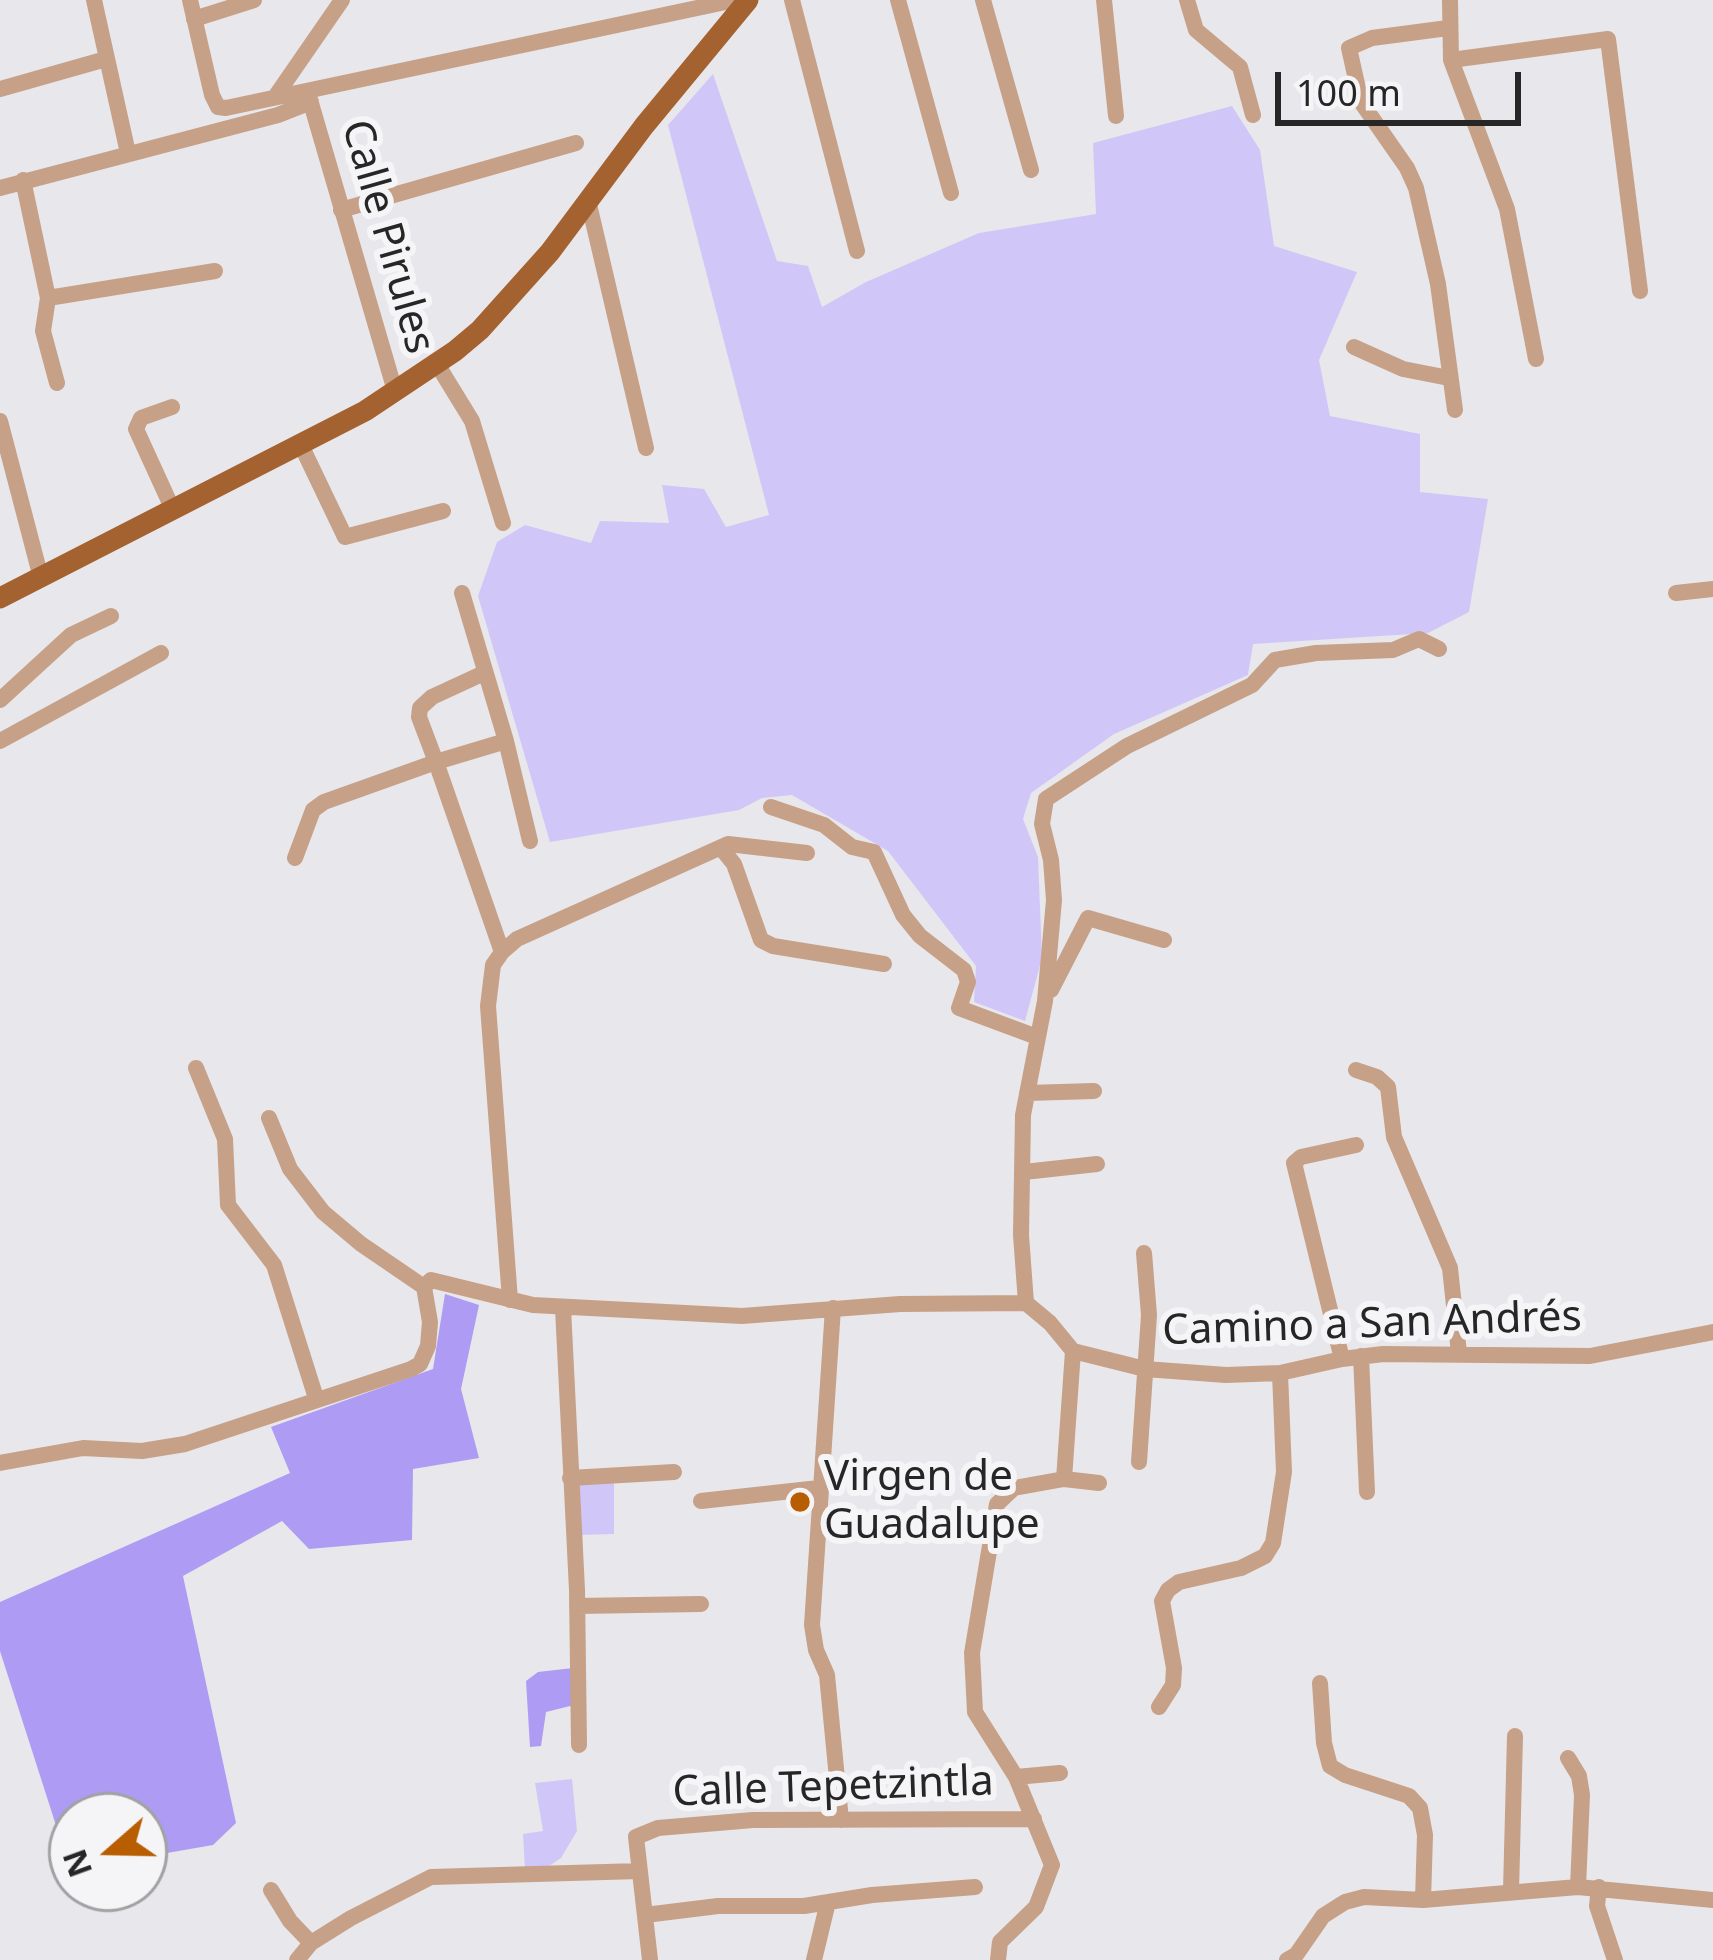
<!DOCTYPE html>
<html>
<head>
<meta charset="utf-8">
<style>
  body { margin:0 }
  #map { position:relative; width:1713px; height:1960px; overflow:hidden; background:#e8e7eb; font-family:"Noto Sans",sans-serif }
  canvas { display:block }
  .north { position:absolute; left:48px; top:1792px; width:120px; height:120px; box-sizing:border-box; background:#f5f5f8; border:3px solid #a2a2a4; border-radius:50%; rotate:250deg; font-size:33px; font-weight:700; line-height:48px; text-align:center; color:#262627 }
  .north::after { content:''; display:block; margin:auto; width:42px; height:54px; background:#b85d00; clip-path:polygon(50% 0,100% 100%,50% 72%,0 100%) }
  .scale { position:absolute; left:1275px; top:72px; width:246px; height:54px; box-sizing:border-box; border:6px solid #262627; border-top:0; padding-left:15px; font-size:36px; line-height:42px; white-space:nowrap; color:#262627; -webkit-text-stroke:9px #f5f5f8; paint-order:stroke }
</style>
</head>
<body>
<div id="map">
<canvas width="1713" height="1960"></canvas>
<div class="north">N</div>
<div class="scale">100 m</div>
</div>
<script>
const c = document.querySelector('canvas').getContext('2d');
c.lineJoin = 'round';
function paint(path, color) {
  c.fillStyle = color;
  c.fill(path, 'evenodd');
}
function poly(rows) {
  const path = new Path2D();
  for (const r of rows) {
    path.moveTo(r[0], r[1]);
    for (let i = 2; i < r.length; i += 2) path.lineTo(r[i], r[i + 1]);
  }
  return path;
}
function trace(path, color, width, dash) {
  c.strokeStyle = color;
  c.lineWidth = width;
  c.lineCap = dash ? 'butt' : 'round';
  c.setLineDash(dash || []);
  c.stroke(path);
}
function drawText(font, color, halo, rows, align = 'center') {
  c.font = font + ' "Noto Sans",sans-serif';
  c.lineWidth = 12;
  c.setLineDash([]);
  c.textBaseline = 'middle';
  c.strokeStyle = halo;
  c.fillStyle = color;
  for (const [text, x, y, turn = 0] of rows) {
    c.save();
    c.translate(x, y);
    c.rotate((+turn || 0) * Math.PI / 180);
    c.textAlign = isNaN(turn) ? turn : align;
    if (halo) c.strokeText(text, 0, 0);
    c.fillText(text, 0, 0);
    c.restore();
  }
}
const green = poly([
  [713,74,777,261,808,266,822,307,866,282,979,233,1096,214,1093,143,1232,106,1260,150,1274,246,1357,272,1319,360,1330,416,1420,434,1420,492,1488,499,1469,612,1428,633,1253,644,1248,675,1114,734,1031,793,1023,819,1038,857,1042,958,1025,1021,974,1002,976,966,888,851,792,795,762,798,739,810,550,842,478,596,497,542,525,525,591,543,600,521,669,523,662,485,704,489,726,527,769,515,668,125],
  [577,1483,614,1483,614,1534,578,1535],
  [572,1779,577,1831,561,1858,543,1870,525,1870,523,1834,543,1831,535,1783]
]);
const forest = poly([
  [445,1294,479,1305,461,1389,479,1458,413,1469,412,1540,309,1549,282,1521,183,1576,236,1823,213,1845,144,1857,144,1816,72,1816,70,1869,0,1651,0,1602,290,1473,271,1427,433,1369],
  [573,1668,574,1705,546,1712,541,1746,530,1747,526,1681,538,1672]
]);
const minor = poly([
  [94,0,128,153],
  [190,0,212,95,218,107,226,108,735,0],
  [792,0,857,251],
  [898,0,951,193],
  [983,0,1031,170],
  [1104,0,1116,116],
  [1187,0,1196,30,1240,67,1253,115],
  [1450,0,1451,60,1507,209,1536,359],
  [194,19,254,0],
  [1448,28,1372,38,1349,48,1361,102,1407,168,1416,188,1438,284,1455,410],
  [1451,60,1608,39,1640,291],
  [0,89,106,59],
  [308,93,395,391],
  [275,97,342,0],
  [23,180,48,298,43,331,57,383],
  [0,188,278,115,311,102],
  [588,200,646,448],
  [341,210,576,143],
  [48,298,215,271],
  [1354,347,1403,369,1449,378],
  [437,364,472,421,503,523],
  [172,407,141,418,136,429,173,510],
  [0,421,41,578],
  [301,445,345,537,443,511],
  [462,593,506,741,530,841],
  [1676,593,1713,589],
  [0,700,71,635,111,616],
  [0,741,161,653],
  [771,807,824,825,852,847,874,852,903,915,920,936,964,970,968,982,959,1008,1037,1037],
  [721,848,734,864,761,940,773,946,884,964],
  [295,858,313,810,324,802,436,762,419,717,420,708,432,697,484,673],
  [502,952,436,762,506,741],
  [1051,990,1088,918,1164,940],
  [196,1068,225,1139,228,1205,274,1265,316,1398],
  [1356,1070,1377,1077,1388,1087,1394,1137,1450,1268,1459,1353],
  [1027,1093,1094,1091],
  [269,1118,290,1169,323,1212,361,1244,424,1287],
  [1024,1172,1097,1164],
  [510,1300,488,1006,493,965,502,952,517,939,728,844,807,853],
  [1026,1303,1021,1235,1023,1115,1045,1001,1054,900,1051,860,1042,824,1046,799,1127,746,1252,685,1275,660,1316,653,1393,650,1419,639,1439,649],
  [563,1308,577,1590,579,1745],
  [833,1308,812,1625,816,1650,827,1675,841,1820],
  [1361,1356,1367,1492],
  [1342,1359,1294,1163,1301,1157,1356,1145],
  [1139,1462,1149,1315,1144,1253],
  [0,1463,83,1448,142,1451,185,1444,411,1369,420,1364,428,1346,430,1322,424,1287,431,1280,533,1305,742,1316,900,1304,1026,1303,1050,1323,1073,1351,1145,1369,1226,1375,1280,1373,1342,1359,1383,1354,1590,1356,1713,1332],
  [570,1478,674,1472],
  [1064,1479,1099,1483],
  [701,1501,819,1488],
  [577,1606,701,1604],
  [1320,1683,1324,1743,1330,1766,1345,1775,1409,1796,1420,1808,1425,1835,1423,1900],
  [1159,1707,1173,1685,1174,1668,1162,1601,1168,1590,1179,1582,1241,1568,1265,1556,1273,1543,1284,1472,1280,1373],
  [1568,1758,1579,1776,1582,1795,1578,1887],
  [1016,1777,1060,1773],
  [1599,1887,1597,1906,1615,1960],
  [271,1890,290,1921,311,1943],
  [1511,1891,1515,1736],
  [645,1915,718,1906,804,1906,872,1895,975,1887],
  [297,1960,311,1943,351,1918,431,1877,640,1871],
  [650,1960,636,1837,658,1828,753,1820,1034,1819],
  [814,1960,828,1902],
  [998,1960,1000,1942,1036,1907,1052,1865,1016,1777,975,1712,972,1653,997,1504,1014,1488,1064,1479,1073,1351],
  [1287,1960,1296,1955,1323,1916,1345,1902,1364,1897,1423,1900,1578,1887,1713,1900]
]);
const major = poly([
  [0,598,365,411,455,351,480,330,550,252,644,126,748,0]
]);
const markers = [
  [800,1502,12,"#b85d00"]
];
const streetNames = [
  ["Calle Pirules",387,237,74],
  ["Camino a San Andrés",1372,1325,-2],
  ["Calle Tepetzintla",833,1788,-2]
];
const poiNames = [
  ["Virgen de",824,1478],
  ["Guadalupe",824,1526]
];
paint(green, '#d0c7f8');
paint(forest, '#ae9bf3');
trace(minor, '#c6a087', 16);
trace(major, '#a56231', 21);
for (const [x, y, r, color] of markers) {
  const dot = new Path2D();
  dot.arc(x, y, r, 0, 2 * Math.PI);
  c.fillStyle = color;
  c.fill(dot);
  trace(dot, '#f5f5f8', 4.5);
}
drawText('42px', '#262627', '#f5f5f8', streetNames);
drawText('42px', '#262627', '#f5f5f8', poiNames, 'left');
</script>
</body>
</html>
